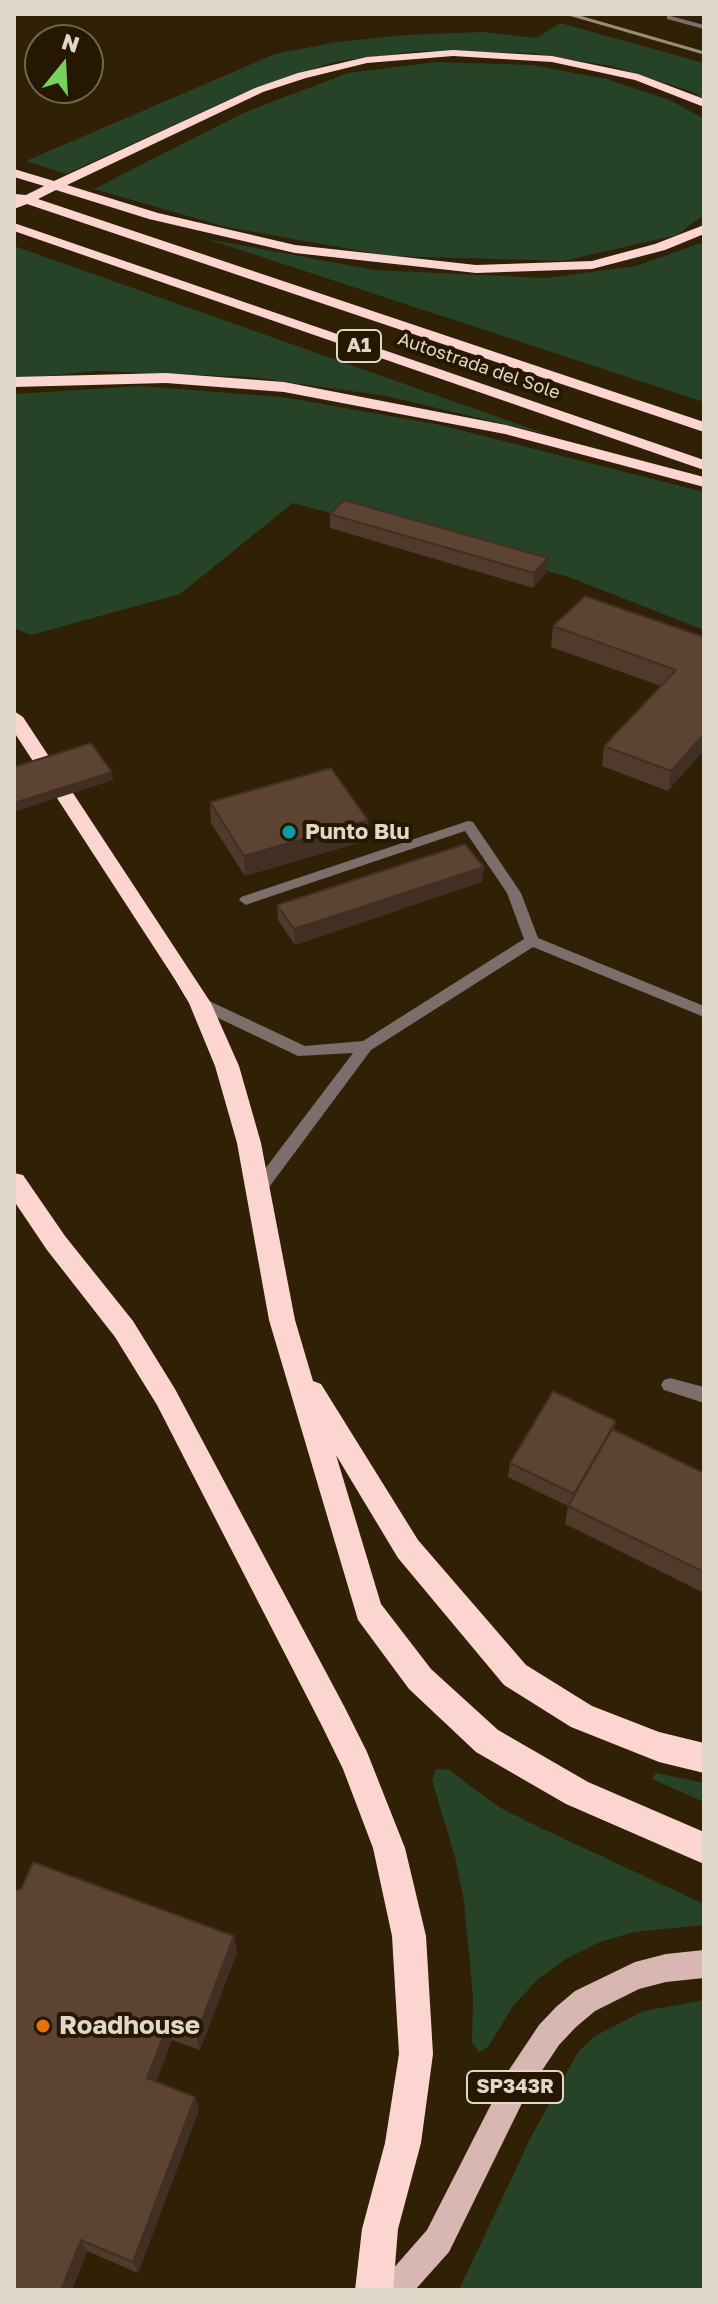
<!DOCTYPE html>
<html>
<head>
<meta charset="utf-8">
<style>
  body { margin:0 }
  #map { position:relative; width:718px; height:2304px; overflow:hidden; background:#2f2006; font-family:"Golos Text",sans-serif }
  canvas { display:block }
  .frame { position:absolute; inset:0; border:16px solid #e1d7c8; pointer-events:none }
  .north { position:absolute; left:24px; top:24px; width:80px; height:80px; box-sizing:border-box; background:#251700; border:2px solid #706450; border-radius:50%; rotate:18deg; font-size:22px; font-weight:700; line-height:32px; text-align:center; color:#e1d7c8 }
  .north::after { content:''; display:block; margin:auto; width:28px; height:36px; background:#77d259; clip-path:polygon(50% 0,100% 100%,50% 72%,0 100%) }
</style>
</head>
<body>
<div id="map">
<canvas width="718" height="2304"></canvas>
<div class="frame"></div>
<div class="north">N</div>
</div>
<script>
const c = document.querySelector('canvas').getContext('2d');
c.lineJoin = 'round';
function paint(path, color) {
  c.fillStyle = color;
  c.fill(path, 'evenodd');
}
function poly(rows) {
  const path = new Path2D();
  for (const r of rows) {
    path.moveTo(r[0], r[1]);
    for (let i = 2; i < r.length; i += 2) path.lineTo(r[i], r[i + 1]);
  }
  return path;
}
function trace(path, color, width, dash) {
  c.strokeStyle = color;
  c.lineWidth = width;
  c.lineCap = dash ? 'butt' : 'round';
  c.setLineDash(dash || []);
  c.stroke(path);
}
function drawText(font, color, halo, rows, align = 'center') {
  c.font = font + ' "Golos Text",sans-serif';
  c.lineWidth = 8;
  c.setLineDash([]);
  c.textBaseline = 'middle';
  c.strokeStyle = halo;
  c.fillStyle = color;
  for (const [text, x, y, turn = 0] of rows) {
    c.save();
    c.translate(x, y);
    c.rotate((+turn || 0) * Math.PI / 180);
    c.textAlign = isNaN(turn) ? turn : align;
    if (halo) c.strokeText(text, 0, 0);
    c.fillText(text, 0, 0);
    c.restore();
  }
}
const green = poly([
  [560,23,704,63,704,99,693,92,611,66,531,53,418,51,334,62,250,90,66,174,26,161,275,54,337,42,406,35,483,32,536,38],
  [436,62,531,65,607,79,670,100,704,119,704,215,677,235,563,261,389,256,226,227,94,189,243,113,348,73],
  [207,239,375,270,546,278,636,266,704,242,704,402],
  [14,246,546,434,386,396,252,377,98,371,14,379],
  [141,386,282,397,436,424,704,492,704,630,569,577,293,503,180,594,31,635,14,628,14,394],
  [436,1769,449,1770,499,1807,543,1829,704,1904,704,1925,634,1932,600,1942,567,1958,538,1979,513,2006,488,2047,479,2052,472,2042,473,1997,464,1901,455,1857,432,1780],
  [656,1773,704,1783,704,1802,652,1779],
  [704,2000,704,2290,459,2290,531,2137,578,2052,595,2036,644,2011]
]);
const lane = poly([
  [667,15,704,25,704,29,667,19,667,15],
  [468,821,473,822,521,893,538,938,704,1006,704,1017,533,947,371,1050,264,1194,252,1194,250,1190,252,1186,353,1053,298,1056,195,1007,193,1003,195,999,205,999,305,1046,363,1041,524,939,507,893,465,831,251,903,246,905,239,900,241,897,468,821],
  [670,1378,704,1387,704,1403,664,1390,661,1385,664,1380,670,1378]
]);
const primary = poly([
  [704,1950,704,1978,666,1982,639,1989,595,2011,576,2027,559,2045,527,2093,449,2252,415,2290,380,2290,384,2279,427,2230,507,2073,539,2025,556,2007,575,1991,635,1962,666,1954,704,1950]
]);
const highway = poly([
  [453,50,552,56,638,74,704,99,704,107,635,80,552,62,453,56,367,63,306,78,263,92,67,185,158,213,295,245,476,265,592,261,655,244,704,225,704,234,665,250,592,269,476,273,295,253,149,219,56,190,38,199,704,422,704,432,27,204,14,209,15,194,26,195,44,186,14,177,14,169,54,181,255,88,298,73,367,57,453,50],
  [14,223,704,460,704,470,14,231,14,223],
  [166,373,284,382,506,425,704,477,704,487,505,434,284,392,166,383,14,387,14,377,166,373],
  [14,711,23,717,211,1003,239,1066,261,1143,295,1320,313,1381,321,1384,418,1540,526,1665,592,1706,659,1732,704,1743,704,1773,659,1762,571,1727,504,1685,398,1558,336,1455,381,1604,431,1669,498,1730,588,1782,704,1832,704,1864,566,1804,476,1752,409,1689,358,1620,269,1320,237,1143,215,1066,189,1003,174,978,14,732,14,711],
  [14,1173,23,1175,65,1236,133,1321,175,1389,344,1706,367,1752,405,1848,426,1936,433,2054,421,2143,398,2229,393,2290,355,2290,362,2229,385,2143,399,2054,392,1936,373,1848,343,1769,322,1726,157,1405,115,1337,47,1250,14,1201,14,1173]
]);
const rail = poly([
  [569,14,704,53]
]);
const wall = poly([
  [330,514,546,573,533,588,330,528],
  [553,626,704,637,668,791,602,766,604,746,661,686,551,647],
  [210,802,368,820,368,840,245,876,211,823],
  [484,867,482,882,295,945,278,920,277,905],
  [616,1421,614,1430,704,1473,704,1593,565,1524,568,1506,508,1477,510,1463],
  [14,1890,234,1936,237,1952,200,2050,172,2040,156,2082,195,2097,199,2110,138,2273,87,2251,72,2290,14,2290]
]);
const shadedWall = poly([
  [548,558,546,573,533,588,534,573],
  [704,734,704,750,668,791,671,771],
  [112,772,113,780,14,812,14,803],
  [368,820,368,840,245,876,244,856],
  [484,867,482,882,295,945,294,929],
  [234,1936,237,1952,200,2050,196,2035],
  [168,2025,172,2040,152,2092,147,2078],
  [195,2097,199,2110,138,2273,133,2262],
  [81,2240,87,2251,72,2290,61,2290]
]);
const building = poly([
  [344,500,548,558,534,573,330,514,344,500],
  [585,596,704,637,704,734,671,771,604,746,676,670,553,626,585,596],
  [91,743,112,772,14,803,14,767,91,743],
  [331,768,368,820,244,856,210,802,331,768],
  [465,844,484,867,294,929,277,905,465,844],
  [553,1391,616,1421,574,1494,510,1463,553,1391],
  [612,1429,704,1473,704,1572,568,1506,612,1429],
  [33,1862,234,1936,196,2035,168,2025,147,2078,195,2097,133,2262,81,2240,61,2290,14,2290,14,1890,21,1889,33,1862]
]);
const markers = [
  [289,832,8,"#0f9aa8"],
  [43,2026,8,"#e8710a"]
];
const farStreetnames = [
  ["Autostrada del Sole",479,366,19]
];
const shields = [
  [359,346,44],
  [515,2087,96]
];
const shieldNames = [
  ["A1",359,346],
  ["SP343R",515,2087]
];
const poiNames = [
  ["Punto Blu",305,832]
];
const nearPoinames = [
  ["Roadhouse",59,2026]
];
paint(green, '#264328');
paint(lane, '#7d6d6b');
paint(primary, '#d8b7b3');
paint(highway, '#fdd5d0');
trace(rail, '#998d79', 3);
paint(wall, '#503a2b');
paint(shadedWall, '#412f23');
paint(building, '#5d4332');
trace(building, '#412f23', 2);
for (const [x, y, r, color] of markers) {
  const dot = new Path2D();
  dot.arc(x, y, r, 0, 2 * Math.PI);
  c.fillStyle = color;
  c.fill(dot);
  trace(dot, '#251700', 3);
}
drawText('18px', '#e1d7c8', '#251700', farStreetnames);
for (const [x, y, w] of shields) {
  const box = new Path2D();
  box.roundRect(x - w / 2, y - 16, w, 32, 6);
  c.fillStyle = '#251700';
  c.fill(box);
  trace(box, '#e1d7c8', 2);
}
drawText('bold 20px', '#e1d7c8', null, shieldNames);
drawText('bold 22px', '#e1d7c8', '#251700', poiNames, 'left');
drawText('bold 26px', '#e1d7c8', '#251700', nearPoinames, 'left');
</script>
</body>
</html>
